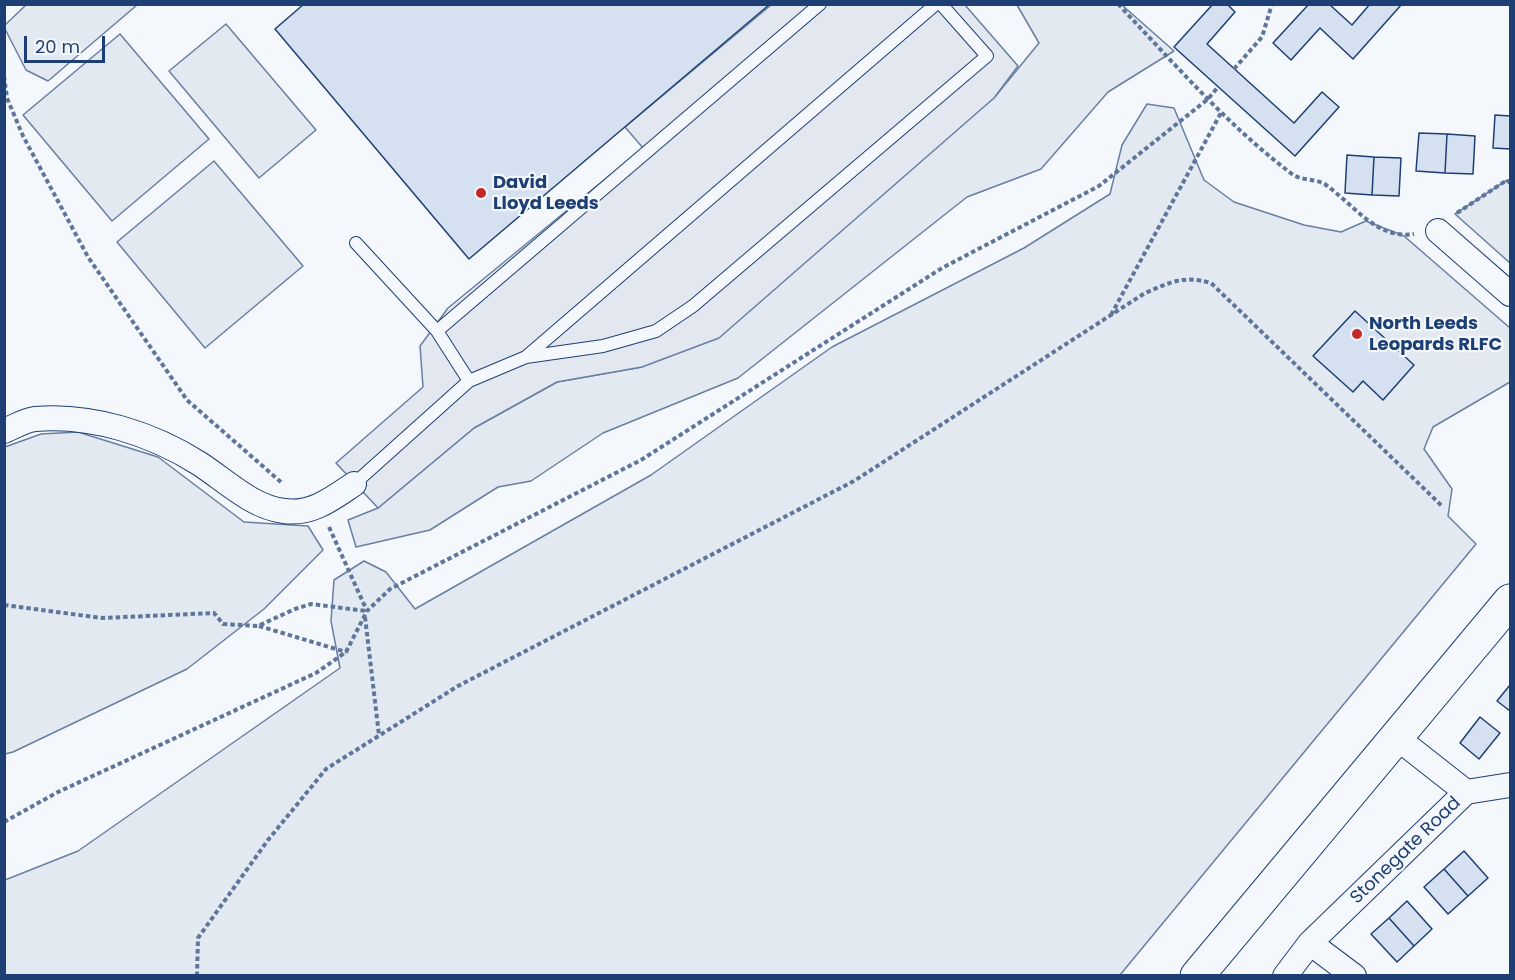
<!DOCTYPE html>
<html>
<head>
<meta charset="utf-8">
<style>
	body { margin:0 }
	#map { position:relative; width:1515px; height:980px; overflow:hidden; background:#f4f7fb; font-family:Poppins,sans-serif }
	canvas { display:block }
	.frame { position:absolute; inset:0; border:6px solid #1d3f73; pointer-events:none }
	.scale { position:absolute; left:24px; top:36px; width:81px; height:27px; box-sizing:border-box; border:3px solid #1d3f73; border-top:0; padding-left:8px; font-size:18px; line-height:21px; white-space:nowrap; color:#1d3f73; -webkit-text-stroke:4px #f4f7fb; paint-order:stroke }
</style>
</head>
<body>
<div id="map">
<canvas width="1515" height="980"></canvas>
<div class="frame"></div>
<div class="scale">20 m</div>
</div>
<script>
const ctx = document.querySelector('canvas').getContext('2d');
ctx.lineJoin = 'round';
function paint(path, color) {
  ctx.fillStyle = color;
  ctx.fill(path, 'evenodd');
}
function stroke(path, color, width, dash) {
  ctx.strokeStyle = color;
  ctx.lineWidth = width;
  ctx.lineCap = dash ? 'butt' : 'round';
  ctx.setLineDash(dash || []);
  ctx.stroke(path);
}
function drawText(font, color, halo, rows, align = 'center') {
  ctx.font = font + ' Poppins,sans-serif';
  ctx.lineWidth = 4.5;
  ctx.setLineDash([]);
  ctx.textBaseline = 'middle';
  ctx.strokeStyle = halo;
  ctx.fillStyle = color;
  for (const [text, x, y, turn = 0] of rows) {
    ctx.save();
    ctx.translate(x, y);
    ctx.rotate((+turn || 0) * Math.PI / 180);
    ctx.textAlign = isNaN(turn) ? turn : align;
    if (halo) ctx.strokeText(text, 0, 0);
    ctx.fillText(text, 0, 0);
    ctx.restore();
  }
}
const green = new Path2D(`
	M27 4H137V5L48 81 26 70 5 29V25Z
	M1017 5H1122L1174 51 1108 92 1041 169 967 197 738 378 603 433 531 481 498 487 430 530 356 547 348 520 378 508 474 428 557 382 642 367 994 98 1039 43Z
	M226 24 316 130 259 178 169 71Z
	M120 34 209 139 112 221 23 115Z
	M1147 104 1174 108 1204 180 1234 202 1304 225 1341 232 1366 221 1404 236 1510 328V382L1433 427 1424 449 1452 489 1448 516 1476 544 1120 975 5 976V880L78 851 340 668 331 621 334 580 364 561 386 572 415 609 651 475 832 347 1024 248 1110 194 1122 145Z
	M214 161 303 266 205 348 117 242Z
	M1507 180 1510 183V263L1455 214Z
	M78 432 158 457 244 522 308 526 323 550 264 609 187 669 13 752 5 754V447L41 434Z`);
const parking = new Path2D(`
	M771 5H965L1018 66 994 98 719 338 642 367 557 382 474 428 378 508 336 463 423 387 420 346 448 308 643 148 625 127Z`);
const building = new Path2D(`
	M304 4H770L469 259 275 29Z
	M1213 4H1227L1235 12 1207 44 1294 123 1322 92 1339 107 1295 156 1174 47Z
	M1309 4H1329L1352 25 1370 4H1402L1353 59 1320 28 1291 60 1273 43Z
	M1495 115 1510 116V149L1493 148Z
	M1419 133 1447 134 1445 173 1416 171Z
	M1447 134 1475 136 1473 174 1445 173Z
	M1347 155 1374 157 1372 195 1345 193Z
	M1374 157 1401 158 1399 196 1372 195Z
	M1355 311 1414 365 1383 400 1363 381 1353 392 1313 356Z
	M1510 685V711L1497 701Z
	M1480 717 1500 733 1479 759 1460 743Z
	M1464 851 1488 878 1468 896 1444 869Z
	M1444 869 1468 896 1448 914 1424 887Z
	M1407 901 1432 929 1414 946 1389 918Z
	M1389 918 1414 946 1397 962 1371 934Z`);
const path = new Path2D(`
	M1118 4C1173 62 1228 126 1292 174 1301 181 1316 178 1326 185 1353 204 1377 240 1414 234
	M1234 69 1262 37 1272 4
	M4 76 7 98 23 136 88 257 187 400 282 483
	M1457 213 1507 180 1510 183
	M1111 315 1222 111
	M329 527 367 611
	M4 605 102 618 214 613 223 624 258 626 295 609 311 604 366 611
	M365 617 379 735
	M259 626 346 652
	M4 822 58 792 316 673 346 652 367 611 390 589 641 460 942 268 1099 186 1208 99 1218 87
	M197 976 198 938 268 840 326 769 458 686 854 481 1145 293C1171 282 1183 275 1211 283L1443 507`);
const lane = new Path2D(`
	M356 243 437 331 469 381
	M437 331 820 4
	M527 356 936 4
	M354 484 469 381 526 357 603 346 656 331 693 306 987 56 941 4`);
const street = new Path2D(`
	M1438 231 1510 294
	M4 431C14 427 25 420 35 419 92 414 153 434 200 464 226 481 252 507 284 511 312 515 333 498 354 484
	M1466 792 1510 785
	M1310 943 1354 976
	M1285 976 1310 943 1466 792 1396 737`);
const secondary = new Path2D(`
	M1197 976 1510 601`);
const markers = [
	[481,193,6,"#c62828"],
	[1357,334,6,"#c62828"]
];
const poiNames = [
	["David",493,183],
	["Lloyd Leeds",493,204],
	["North Leeds",1369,324],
	["Leopards RLFC",1369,345]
];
const streetNames = [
	["Stonegate Road",1406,851,-44]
];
paint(green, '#e3e9f0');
stroke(green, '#687fa3', 1.5);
paint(parking, '#e3e8f0');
stroke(parking, '#687fa3', 1.5);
paint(building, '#d5e0f0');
stroke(building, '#1d3f73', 1.5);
stroke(lane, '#1d3f73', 14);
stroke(street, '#1d3f73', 26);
stroke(secondary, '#1d3f73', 35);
stroke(path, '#5e769c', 4, [4.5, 3]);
stroke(lane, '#f4f7fb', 12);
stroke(street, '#f4f7fb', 24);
stroke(secondary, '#f4f7fb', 33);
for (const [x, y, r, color] of markers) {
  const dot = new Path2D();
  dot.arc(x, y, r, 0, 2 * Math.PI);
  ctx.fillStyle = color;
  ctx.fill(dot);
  stroke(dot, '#f4f7fb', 2);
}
drawText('bold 18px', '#1d3f73', '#f4f7fb', poiNames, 'left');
drawText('18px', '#1d3f73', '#f4f7fb', streetNames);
</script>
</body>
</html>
